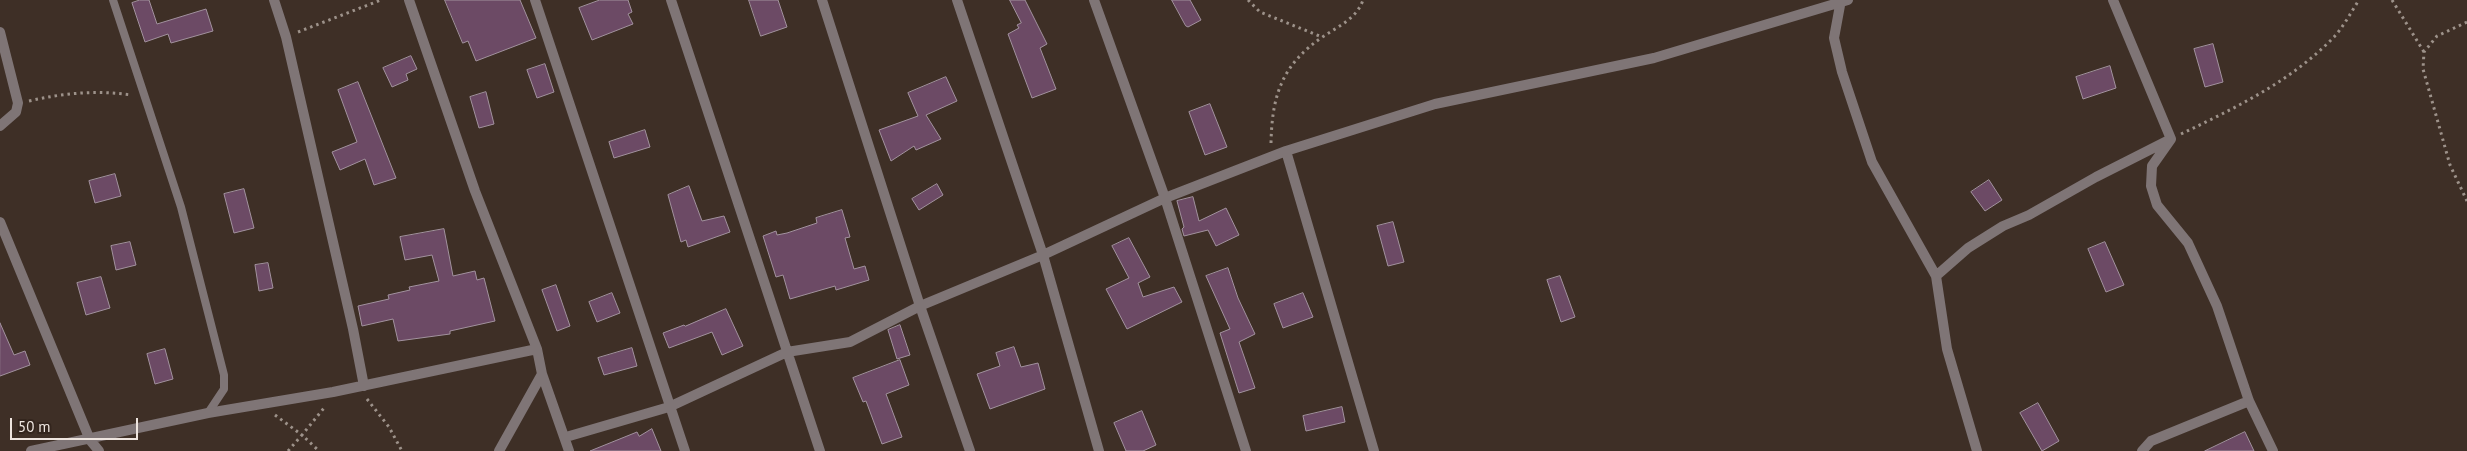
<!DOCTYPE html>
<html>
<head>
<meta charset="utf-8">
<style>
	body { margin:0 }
	#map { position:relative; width:2467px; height:451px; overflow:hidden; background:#3e2f26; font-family:"PT Sans",sans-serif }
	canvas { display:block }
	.scale { position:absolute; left:10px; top:418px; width:128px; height:22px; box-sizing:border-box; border:2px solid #eee5df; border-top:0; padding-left:6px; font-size:15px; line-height:18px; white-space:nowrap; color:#eee5df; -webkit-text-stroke:4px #33251d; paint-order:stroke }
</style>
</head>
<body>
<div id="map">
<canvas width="2467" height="451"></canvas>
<div class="scale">50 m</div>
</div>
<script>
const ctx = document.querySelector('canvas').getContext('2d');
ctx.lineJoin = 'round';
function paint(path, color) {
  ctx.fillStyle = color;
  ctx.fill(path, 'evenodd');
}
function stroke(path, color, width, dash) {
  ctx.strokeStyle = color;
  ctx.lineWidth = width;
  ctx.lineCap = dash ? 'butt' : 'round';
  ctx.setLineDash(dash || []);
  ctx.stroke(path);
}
const building = new Path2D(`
	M140 0H149L157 24 206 9 213 31 171 43 168 34 145 42 132 3Z
	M445 0H520L536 38 476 61 468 41 463 43Z
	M600 0H628L632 12 628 14 633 24 592 40 579 8Z
	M749 0H778L787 27 761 36Z
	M1010 0H1025L1047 44 1040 48 1056 89 1032 98 1008 34 1019 28 1017 25 1021 23Z
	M1172 0H1190L1201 20 1188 27 1186 26Z
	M2213 44 2223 82 2205 87 2194 49Z
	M411 56 417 69 406 74 408 80 392 87 383 68Z
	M545 64 554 92 537 98 527 70Z
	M2110 66 2116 88 2083 99 2076 77Z
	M946 77 957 101 926 115 941 139 916 150 914 146 891 161 879 130 918 116 908 93Z
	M358 82 396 178 374 185 365 159 340 170 332 152 357 142 338 90Z
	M486 92 494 124 479 128 470 97Z
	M1210 104 1227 147 1205 155 1189 112Z
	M645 130 650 147 614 158 609 142Z
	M115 174 121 196 95 203 89 181Z
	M1989 180 2002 200 1985 211 1971 192Z
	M937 184 943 195 919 210 912 199Z
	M689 186 702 221 724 216 730 232 688 247 686 240 681 242 668 195Z
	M244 189 254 228 234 233 224 194Z
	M1193 197 1199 221 1226 208 1239 235 1216 246 1208 230 1184 236 1182 229 1184 227 1177 201Z
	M842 210 850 237 845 238 854 269 865 266 869 280 836 290 835 286 790 299 783 275 776 277 763 236 776 231 777 235 787 233 817 223 816 218Z
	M1393 222 1404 262 1388 266 1377 226Z
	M444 229 453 276 475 271 477 280 484 278 495 321 450 331V334L398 341 393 319 362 326 358 306 389 299 388 295 410 290 409 287 439 281 432 255 405 260 400 237Z
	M1129 238 1150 277 1138 283 1143 297 1174 287 1182 302 1127 329 1106 289 1129 278 1112 246Z
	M130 242 136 265 116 270 111 246Z
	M2105 242 2124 285 2106 292 2088 249Z
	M268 263 273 288 259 291 255 265Z
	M1228 268 1238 298 1255 334 1239 342 1255 388 1239 393 1220 333 1230 329 1206 276Z
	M1560 276 1575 317 1561 322 1547 280Z
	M101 277 110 308 86 315 77 283Z
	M556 285 570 326 557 331 542 290Z
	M612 293 620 313 597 322 589 302Z
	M1303 293 1313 317 1283 328 1274 304Z
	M726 309 743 346 722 355 712 332 669 348 663 333 684 325 685 326Z
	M0 323 14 355 25 351 30 365 0 376Z
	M900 325 910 355 897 359 888 330Z
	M1014 347 1021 367 1038 363 1045 389 990 409 977 374 1000 366 996 353Z
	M632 348 637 366 604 375 598 358Z
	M165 349 173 379 155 384 147 354Z
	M900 360 909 385 886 394 902 437 882 444 866 401 863 402 853 378Z
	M2038 403 2059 441 2042 451 2020 413Z
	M1342 407 1345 422 1306 431 1303 416Z
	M1142 411 1156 445 1143 451H1126L1114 423Z
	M652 429 661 451H590L637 432 639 436Z
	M2245 432 2254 451H2205Z`);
const path = new Path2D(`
	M1248 0 1260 12 1322 37
	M2392 0 2424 52
	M2467 22 2437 36 2424 52 2423 69 2450 165 2467 201
	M298 32 381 0
	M29 101C64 93 96 90 131 95
	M2181 134C2235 108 2290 82 2333 38 2343 28 2351 12 2359 0
	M1271 143C1272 95 1282 64 1324 36 1339 26 1357 18 1363 0
	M367 399 389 427 402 451
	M275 415 302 435 324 408
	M288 451 302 435 319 451`);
const lane = new Path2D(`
	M113 0 181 207 224 375V389L208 413`);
const street = new Path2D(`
	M274 0 286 37 353 329 364 386
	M409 0 475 191 537 349 542 374 569 451
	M535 0 685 451
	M671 0 820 451
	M822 0 920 306 970 451
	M957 0 1043 255 1099 451
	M1094 0 1165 198 1286 151 1435 104 1654 58 1848 0
	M1841 0 1834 38 1842 72 1872 162 1936 276 1947 349 1977 451
	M2113 0 2171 139
	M0 32 18 103 16 112 0 126
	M2171 139 2152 166 2151 186 2157 205 2188 243 2217 306 2249 401 2273 451
	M1286 151 1374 451
	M0 222 90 440 99 451
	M1936 276 1968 248 2003 226 2029 215 2096 177 2169 140
	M566 437 669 407 787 352 850 342 920 306 1043 255 1165 198 1246 451
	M31 451 208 413 333 392 537 349
	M499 451 542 374
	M2142 451 2151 441 2249 401`);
paint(building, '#6c4a65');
stroke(building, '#a2929e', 1);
stroke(path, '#9d928a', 3, [2.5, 4]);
stroke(lane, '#7f7576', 8);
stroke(street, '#7f7576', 10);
</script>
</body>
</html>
